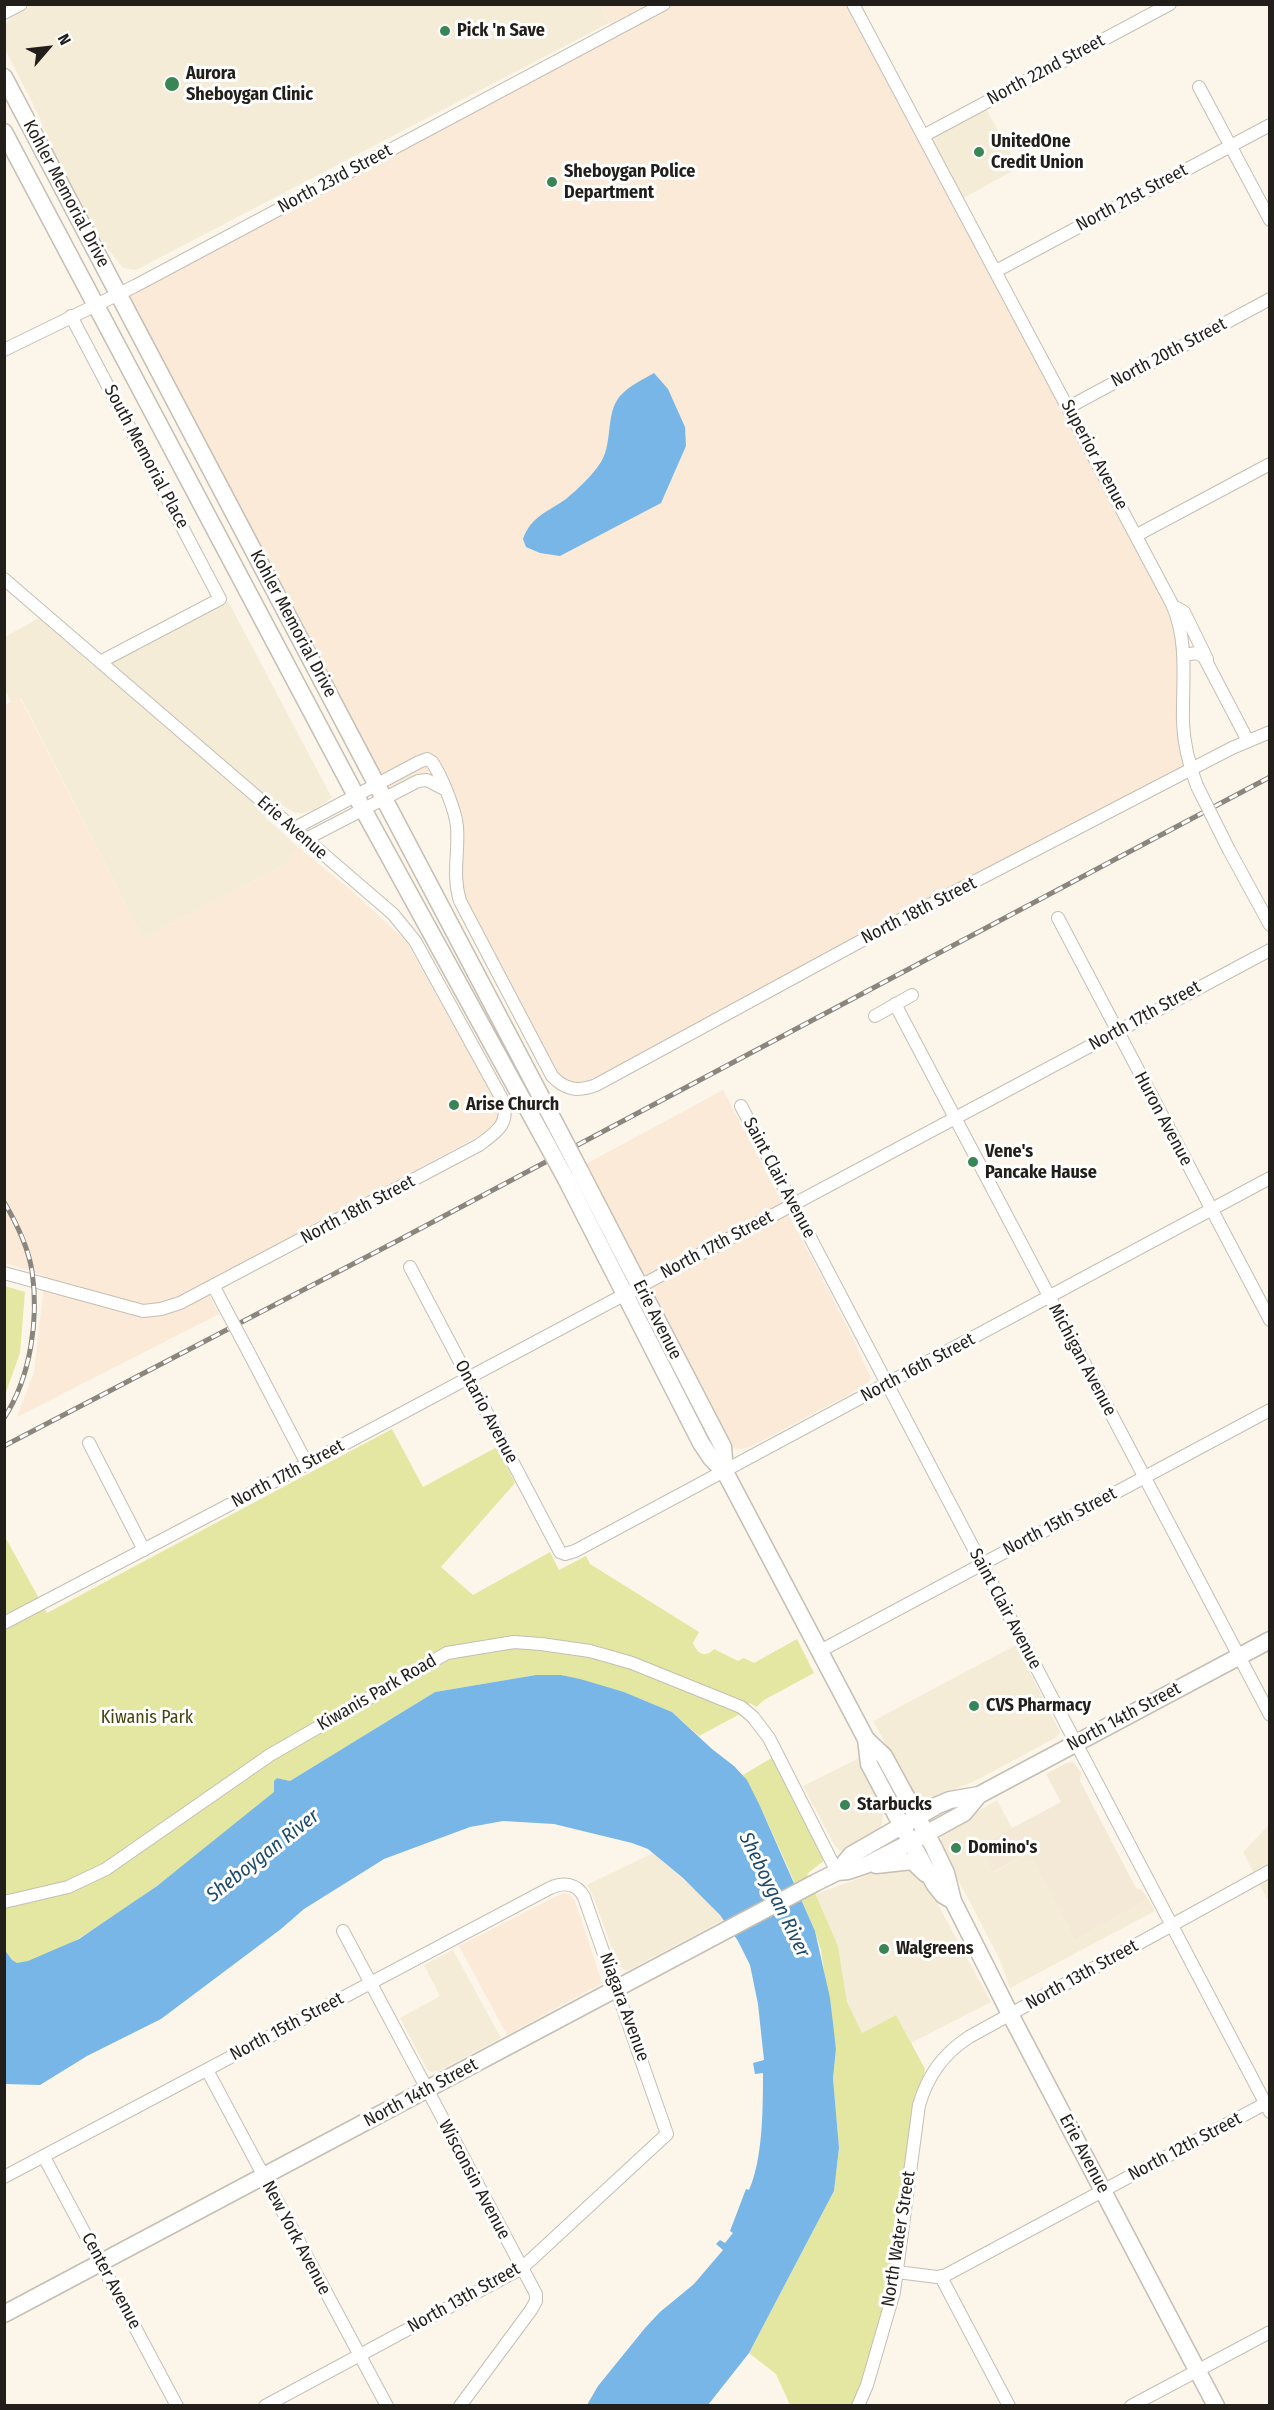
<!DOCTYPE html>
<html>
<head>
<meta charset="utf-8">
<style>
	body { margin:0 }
	#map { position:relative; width:1274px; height:2410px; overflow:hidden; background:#fcf6ea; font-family:"Fira Sans Condensed",sans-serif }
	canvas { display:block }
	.frame { position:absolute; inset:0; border:6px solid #221f1b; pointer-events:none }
	.north { position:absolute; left:18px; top:18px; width:60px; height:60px; -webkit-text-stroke:4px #fff; paint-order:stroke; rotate:62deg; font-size:16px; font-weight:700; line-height:24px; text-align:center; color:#221f1b }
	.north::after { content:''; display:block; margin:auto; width:21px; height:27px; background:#221f1b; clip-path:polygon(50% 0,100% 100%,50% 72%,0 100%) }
</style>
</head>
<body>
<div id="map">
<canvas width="1274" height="2410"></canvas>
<div class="frame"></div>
<div class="north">N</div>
</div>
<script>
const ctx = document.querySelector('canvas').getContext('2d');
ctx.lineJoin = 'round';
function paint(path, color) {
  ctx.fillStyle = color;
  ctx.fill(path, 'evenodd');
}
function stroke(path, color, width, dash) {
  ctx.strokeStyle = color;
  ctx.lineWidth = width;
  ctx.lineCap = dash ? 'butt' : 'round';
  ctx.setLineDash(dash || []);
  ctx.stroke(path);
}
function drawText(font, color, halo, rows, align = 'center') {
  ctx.font = font + ' "Fira Sans Condensed",sans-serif';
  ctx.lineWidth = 6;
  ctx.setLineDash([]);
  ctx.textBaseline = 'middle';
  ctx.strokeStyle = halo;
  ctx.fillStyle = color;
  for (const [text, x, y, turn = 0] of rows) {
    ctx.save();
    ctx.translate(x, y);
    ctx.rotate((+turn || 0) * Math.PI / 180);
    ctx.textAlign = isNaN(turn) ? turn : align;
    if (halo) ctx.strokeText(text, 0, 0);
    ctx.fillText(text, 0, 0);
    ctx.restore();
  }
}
const commercial = new Path2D(`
	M34 4H600L609 23 136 270 123 268 97 235 55 157 37 112 5 49 4 26 13 16Z
	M983 103 1018 168 958 201 923 136Z
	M228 601 332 798 314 810 301 813 294 812 278 803 265 817 298 847 287 864 143 938 21 698 11 702 5 689V637L39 618 97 669Z
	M1016 1645 1058 1728 1060 1732 1057 1737 975 1781 933 1798H924L914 1795 873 1721Z
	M859 1758 883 1812 882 1824 878 1832 841 1851 835 1846 803 1786Z
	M997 1800 1012 1828 980 1845 994 1872 1026 1854 1032 1856 1075 1938 1148 1899 1155 1911 1010 1988 999 1958 939 1843 944 1832Z
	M1269 1825V1901H1268L1243 1852Z
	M653 1853 706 1899 723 1920 629 1970H624L618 1965 593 1896 587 1885Z
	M905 1865 923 1877 991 2002 911 2043 896 2015 862 2033 847 2002 838 1946 816 1894 893 1866Z
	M453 1950 501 2038 438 2071 431 2072 427 2069 400 2018 440 1996 424 1965Z`);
const industrial = new Path2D(`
	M600 5H853L1172 604 1191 769 595 1086H563L460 901 456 827 431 770 384 798 119 294 614 30Z
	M20 698 143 938 287 864 298 847 352 891 406 941 494 1097 499 1115 497 1122 488 1131 203 1284 219 1314 17 1417 34 1372 45 1276 5 1263 4 705Z
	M723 1090 847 1326 871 1378 865 1386 750 1447 741 1449H735L725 1438 584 1165Z
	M563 1893 570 1895 575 1901 602 1983 507 2035 459 1946Z`);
const built = new Path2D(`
	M1073 1762 1081 1772 1080 1781 1136 1888 1142 1890 1148 1899 1075 1939 1032 1857 1028 1858 1026 1854 993 1872 980 1845 1061 1802 1046 1774 1066 1763Z`);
const green = new Path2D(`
	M5 1286 25 1292 20 1353 5 1395Z
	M392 1429 423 1487 497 1447 515 1483 441 1567 473 1595 550 1552 559 1570 586 1556 590 1564 699 1632 693 1643C697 1653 705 1659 714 1649L738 1661 744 1658 754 1663 797 1639 814 1673 764 1700 756 1707 750 1703 740 1714 699 1736 672 1712 624 1692 561 1675H536L435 1692 290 1781 277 1778C276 1782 276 1788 275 1792 270 1800 254 1809 247 1816 213 1844 55 1970 16 1963 10 1961 7 1953 4 1949V1535L47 1613Z
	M773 1757 825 1860 807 1874 838 1946 847 2002 862 2033 896 2015 925 2069 894 2288 856 2405H790L776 2374 749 2353 834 2191 839 2148 833 2078 836 2049 821 1950 815 1931 786 1863 760 1806 743 1775Z`);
const water = new Path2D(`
	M654 373 668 389 685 427 686 446 661 503 560 556 540 553 526 547 523 539C531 516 548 512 566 499 578 489 592 476 601 462 614 441 604 410 623 393 631 385 644 379 654 373Z
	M536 1675H561L580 1679 624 1692 672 1712 712 1749 734 1766 747 1780 760 1806 815 1931 830 1998 836 2049 833 2078 839 2148 834 2191 749 2353 708 2405H587L598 2386 645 2328 660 2312 694 2284 723 2250 716 2244 720 2240 725 2243 733 2233 730 2231 746 2189 749 2190C763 2159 763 2107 763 2073L755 2074 753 2063 764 2060 758 2004 750 1965 738 1941 720 1915 683 1878 648 1849 632 1843 554 1824 503 1821 470 1827 384 1859 304 1909 281 1929 161 2019 87 2056 40 2085 5 2084 4 1949 12 1960 17 1963 28 1961 79 1939 157 1886 274 1792V1781L277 1778 290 1781 435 1692Z`);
const minor = new Path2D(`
	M853 4 1172 604C1189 642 1182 683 1183 723 1184 745 1189 765 1197 786
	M4 13 21 4
	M1199 87 1270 220
	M923 136 1170 4
	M996 271 1270 125
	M71 316 220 599 100 662
	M4 350 135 286 664 4
	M1069 407 1270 299
	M1137 535 1270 464
	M4 579 393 914 415 941 502 1099C511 1123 497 1132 479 1145L180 1303 161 1309 143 1311 4 1273
	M1177 608 1184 612 1207 659
	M1183 655 1197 653 1204 657 1248 741
	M293 829 419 762 427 759 432 762C441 775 456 811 457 827 459 853 452 875 460 901L552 1076C565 1090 578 1092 596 1085L883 929 1232 748 1270 732
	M306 839 418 781 427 780 444 789
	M1229 850 1270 925
	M1058 918 1270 1320
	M895 1004 1270 1715
	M875 1016 912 995
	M741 1106 1270 2112
	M410 1267 560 1552 565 1554 575 1551 1270 1178
	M214 1287 224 1306
	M249 1353 307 1464
	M89 1443 144 1550
	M4 1623 307 1464 1270 950
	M820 1651 1270 1410
	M4 1902 68 1887 106 1869 270 1755 447 1653 514 1642 541 1644 590 1651 632 1663 741 1707 753 1717 769 1738 837 1872
	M343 1931 536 2294V2301L531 2310 460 2406
	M207 2070 387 2406
	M44 2157 177 2406
	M4 2177 550 1888C563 1882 577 1883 584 1897L667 2134 522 2268 265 2406
	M897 2272 937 2277 946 2275 1270 2101
	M941 2277 1009 2406
	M858 2406 867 2385 894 2292 919 2105C928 2075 943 2054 969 2037L1270 1871
	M1131 2406 1270 2332`);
const major = new Path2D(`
	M4 77 558 1129
	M4 132 363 809 543 1137
	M580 1171 723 1447 725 1472
	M566 1179 701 1443 711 1458 725 1472 866 1739 884 1756 933 1846 946 1873 953 1901 1010 2014 1216 2406
	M866 1739 869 1764 902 1826 935 1885 943 1895 953 1901
	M876 1865 912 1861 926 1874
	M837 1872 851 1855 938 1805 950 1800 979 1795 1270 1640
	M4 2314 815 1883 837 1872 848 1871 866 1865 911 1842 964 1813 979 1795`);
const rail = new Path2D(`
	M4 1202C17 1224 28 1246 32 1271 39 1318 31 1377 4 1418
	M4 1446 397 1241 1270 777`);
const minorBridge = new Path2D(`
	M1197 786 1229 850
	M224 1306 249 1353`);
const majorBridge = new Path2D(`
	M558 1129 580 1171
	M543 1137 566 1179`);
const markers = [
	[445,31,6,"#388555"],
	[172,84,8,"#388555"],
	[979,152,6,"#388555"],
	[552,182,6,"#388555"],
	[454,1105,6,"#388555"],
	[973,1162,6,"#388555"],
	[974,1706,6,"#388555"],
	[845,1805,6,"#388555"],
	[956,1848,6,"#388555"],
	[884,1949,6,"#388555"]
];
const poiNames = [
	["Pick 'n Save",457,31],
	["Aurora",186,74],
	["Sheboygan Clinic",186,95],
	["UnitedOne",991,142],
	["Credit Union",991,163],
	["Sheboygan Police",564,172],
	["Department",564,193],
	["Arise Church",466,1105],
	["Vene's",985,1152],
	["Pancake Hause",985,1173],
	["CVS Pharmacy",986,1706],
	["Starbucks",857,1805],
	["Domino's",968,1848],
	["Walgreens",896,1949]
];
const streetNames = [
	["North 22nd Street",1046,70,-28],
	["North 23rd Street",335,179,-28],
	["Kohler Memorial Drive",66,194,62],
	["North 21st Street",1132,198,-28],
	["North 20th Street",1169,353,-28],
	["Superior Avenue",1094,455,62],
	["South Memorial Place",146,457,62],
	["Kohler Memorial Drive",293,624,62],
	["Erie Avenue",292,828,41],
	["North 18th Street",919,911,-27],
	["North 17th Street",1145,1016,-29],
	["Huron Avenue",1163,1119,62],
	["Saint Clair Avenue",779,1178,62],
	["North 18th Street",358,1210,-28],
	["North 17th Street",717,1245,-28],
	["Erie Avenue",657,1320,63],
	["Michigan Avenue",1082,1360,62],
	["North 16th Street",918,1368,-28],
	["Ontario Avenue",486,1412,62],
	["North 17th Street",288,1474,-28],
	["North 15th Street",1060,1522,-28],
	["Saint Clair Avenue",1005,1609,62],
	["Kiwanis Park Road",377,1693,-30],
	["North 14th Street",1124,1717,-28],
	["North 13th Street",1082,1975,-29],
	["Niagara Avenue",624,2007,70],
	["North 15th Street",287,2027,-28],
	["North 14th Street",421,2093,-28],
	["North 12th Street",1185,2147,-28],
	["Erie Avenue",1084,2154,62],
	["Wisconsin Avenue",474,2180,62],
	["New York Avenue",296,2238,62],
	["North Water Street",899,2239,-81],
	["Center Avenue",111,2281,62],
	["North 13th Street",464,2298,-29]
];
const parkNames = [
	["Kiwanis Park",147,1718]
];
const waterNames = [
	["Sheboygan River",263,1856,-38],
	["Sheboygan River",774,1895,64]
];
paint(commercial, '#f4ecd6');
paint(industrial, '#faead7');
paint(built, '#f4e9d7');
paint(green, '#e3e7a1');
paint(water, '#77b6e7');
stroke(minor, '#c5beb3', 14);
stroke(major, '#c5beb3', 19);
stroke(minor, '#fff', 12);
stroke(major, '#fff', 16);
stroke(rail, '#8a867e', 5);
stroke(rail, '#fff', 3, [9]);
stroke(minorBridge, '#c5beb3', 14, []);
stroke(majorBridge, '#c5beb3', 19, []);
stroke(minorBridge, '#fff', 12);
stroke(majorBridge, '#fff', 16);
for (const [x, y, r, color] of markers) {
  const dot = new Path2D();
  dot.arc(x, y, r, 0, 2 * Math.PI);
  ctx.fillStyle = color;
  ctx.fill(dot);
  stroke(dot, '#fff', 2);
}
drawText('bold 18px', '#221f1b', '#fff', poiNames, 'left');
drawText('18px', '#221f1b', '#fff', streetNames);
drawText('18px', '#43450b', '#fff', parkNames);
drawText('italic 20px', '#1c4b6c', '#fff', waterNames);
</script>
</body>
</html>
